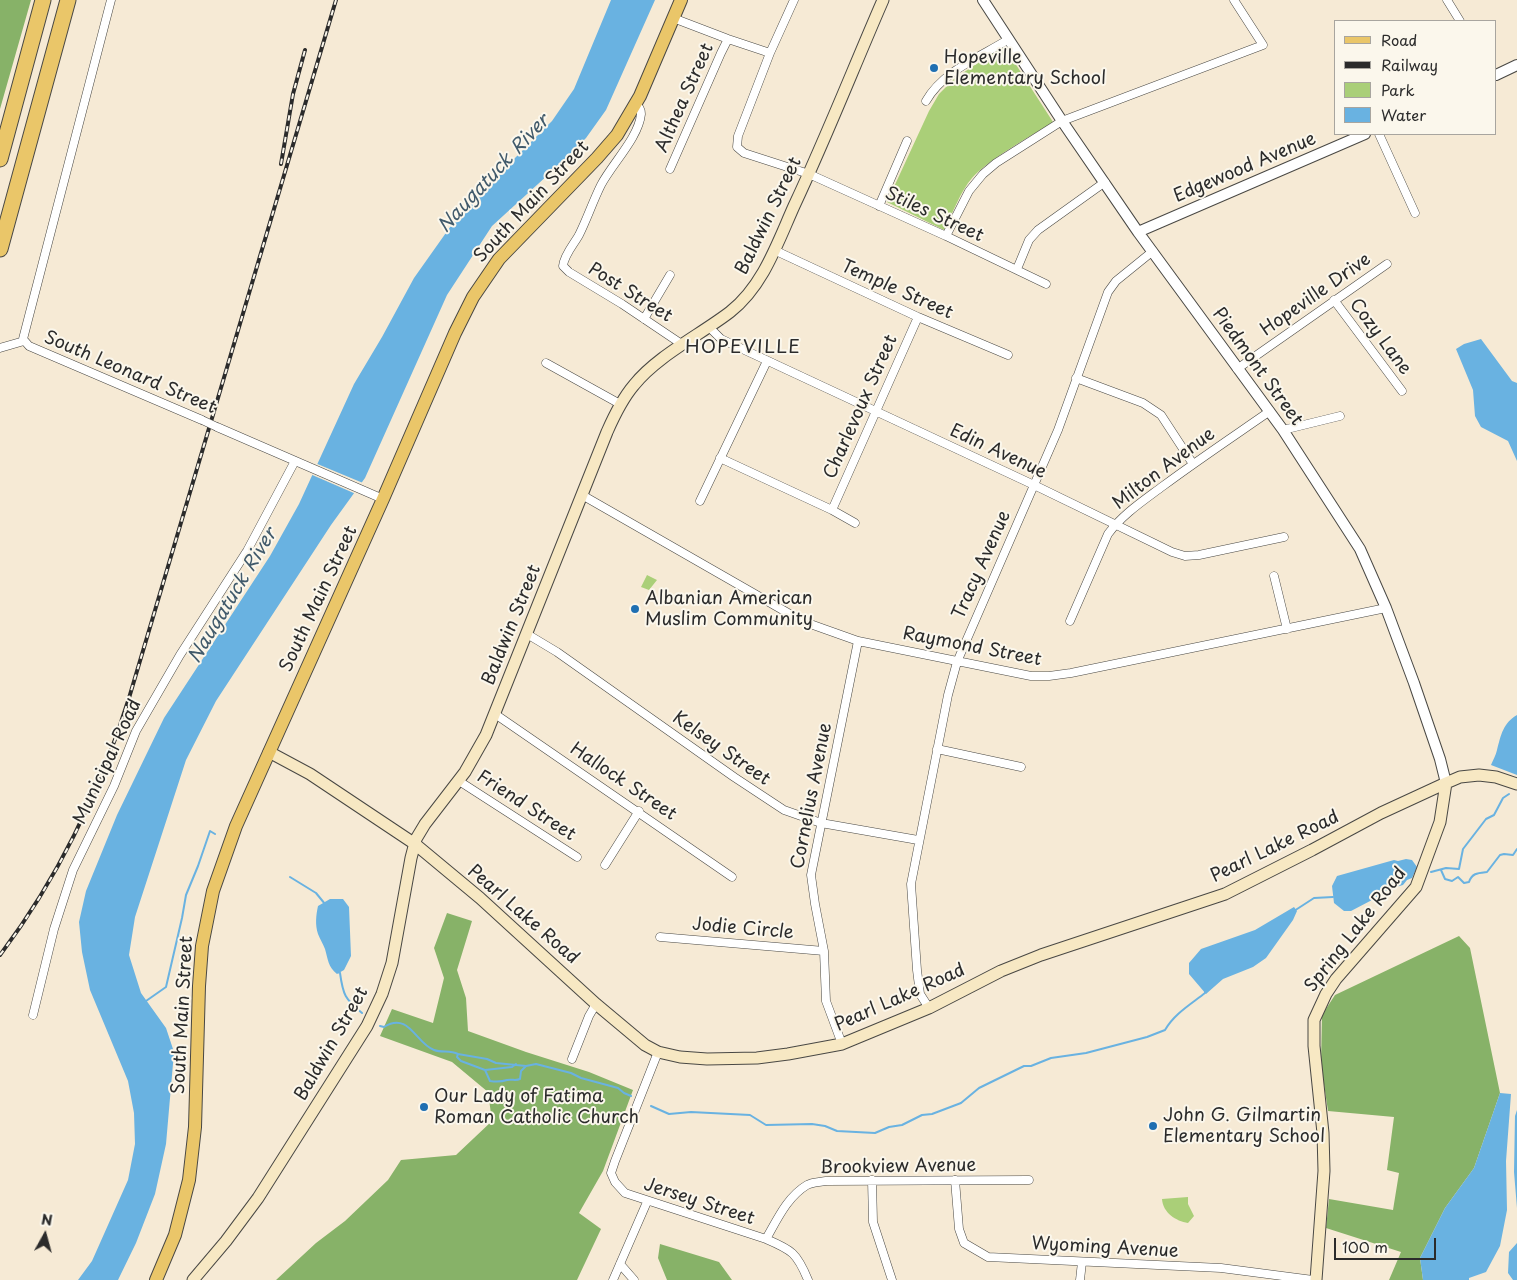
<!DOCTYPE html>
<html>
<head>
<meta charset="utf-8">
<style>
	body { margin:0 }
	#map { position:relative; width:1517px; height:1280px; overflow:hidden; background:#f6ead5; font-family:"Playpen Sans",sans-serif }
	canvas { display:block }
	.legend { position:absolute; left:1334px; top:20px; width:162px; height:115px; box-sizing:border-box; background:#fbf7ec; border:1px solid #a8a59f; margin:0; padding:6px 9px; list-style:none; font-size:15px; color:#2b2b2b }
	.legend li { display:flex; align-items:center; gap:10px; height:25px }
	.legend b { width:25px; border:1px solid #a8a59f }
	.north { position:absolute; left:20px; top:1210px; width:50px; height:50px; -webkit-text-stroke:4px #fbf7ec; paint-order:stroke; rotate:7deg; font-size:14px; font-weight:700; line-height:20px; text-align:center; color:#2b2b2b }
	.north::after { content:''; display:block; margin:auto; width:18px; height:22px; background:#2b2b2b; clip-path:polygon(50% 0,100% 100%,50% 72%,0 100%) }
	.scale { position:absolute; left:1334px; top:1238px; width:102px; height:22px; box-sizing:border-box; border:2px solid #2b2b2b; border-top:0; padding-left:6px; font-size:15px; line-height:18px; white-space:nowrap; color:#2b2b2b; -webkit-text-stroke:4px #fbf7ec; paint-order:stroke }
</style>
</head>
<body>
<div id="map">
<canvas width="1517" height="1280"></canvas>
<ul class="legend">
<li><b style="height:6px;background:#eac669"></b>Road</li>
<li><b style="height:6px;background:#2b2b2b"></b>Railway</li>
<li><b style="height:14px;background:#aacf78"></b>Park</li>
<li><b style="height:14px;background:#69b2e1"></b>Water</li>
</ul>
<div class="north">N</div>
<div class="scale">100 m</div>
</div>
<script>
const ctx = document.querySelector('canvas').getContext('2d');
ctx.lineJoin = 'round';
function paint(path, color) {
  ctx.fillStyle = color;
  ctx.fill(path, 'evenodd');
}
function stroke(path, color, width, dash) {
  ctx.strokeStyle = color;
  ctx.lineWidth = width;
  ctx.lineCap = dash ? 'butt' : 'round';
  ctx.setLineDash(dash || []);
  ctx.stroke(path);
}
function drawText(font, color, halo, rows, align = 'center') {
  ctx.font = font + ' "Playpen Sans",sans-serif';
  ctx.lineWidth = 4;
  ctx.setLineDash([]);
  ctx.textBaseline = 'middle';
  ctx.strokeStyle = halo;
  ctx.fillStyle = color;
  for (const [text, x, y, turn = 0] of rows) {
    ctx.save();
    ctx.translate(x, y);
    ctx.rotate((+turn || 0) * Math.PI / 180);
    ctx.textAlign = isNaN(turn) ? turn : align;
    if (halo) ctx.strokeText(text, 0, 0);
    ctx.fillText(text, 0, 0);
    ctx.restore();
  }
}
const green = new Path2D(`
	M1004 46 1053 122C1030 137 990 158 972 178 960 192 953 213 944 230L887 202 929 111 939 94 955 78Z
	M647 575 657 580 649 590 641 587Z
	M1188 1197V1204L1194 1216 1188 1223C1176 1221 1163 1213 1162 1199Z`);
const forest = new Path2D(`
	M0 0H31L0 109Z
	M447 913 472 921 457 970 466 998 468 1031 526 1052 589 1072 633 1090 603 1171 579 1213 601 1229 577 1280H276L316 1243 345 1221 388 1180 401 1160 456 1155 492 1121 488 1092 452 1062 380 1036 392 1009 433 1023 444 978 434 948Z
	M1459 936 1470 948 1500 1093 1474 1168 1445 1208 1420 1258 1423 1280H1389L1401 1252 1326 1228 1329 1199 1393 1210 1399 1173 1387 1170 1394 1117 1328 1111 1321 1064 1322 1015 1335 995Z
	M660 1244 719 1262 732 1280H667L658 1258Z`);
const water = new Path2D(`
	M611 0H655L606 110 586 138 561 163 492 226 447 295 365 478 331 525 216 701 186 760 135 917 129 955 141 993 166 1028 174 1052 166 1144 155 1194 136 1243 118 1280H78L92 1261 128 1180 135 1144 134 1113 128 1081 90 990 82 952 79 922 86 891 117 815 164 718 270 556 299 504 354 384 382 337 414 278 460 213 552 121 574 89Z
	M1481 339 1512 381 1517 383V461L1508 441 1481 427 1475 416 1473 390 1456 349 1464 344Z
	M1517 715V775L1491 765C1493 760 1496 755 1497 750 1501 735 1503 723 1517 715Z
	M1406 859 1412 860 1417 867 1412 878 1407 880 1403 885 1389 889 1372 900 1351 911H1344L1334 903 1332 886 1337 876 1394 860 1398 861Z
	M330 899H343L349 907 351 956 344 970 337 974C328 967 328 959 325 949 323 944 320 939 318 934 315 925 316 915 318 906Z
	M1294 907 1297 911 1293 920 1266 958 1253 967 1223 979 1206 994 1189 974V963L1201 949 1255 930Z
	M1500 1093 1511 1094 1506 1161 1507 1210 1500 1246 1486 1272 1469 1278V1280H1423L1420 1258 1445 1208 1474 1168Z
	M1517 1110V1208L1514 1172 1515 1116Z
	M1517 1243V1280H1513L1508 1273 1509 1252Z`);
const pier = new Path2D(`
	M315 463 363 483 356 494 310 474Z`);
const stream = new Path2D(`
	M1441 870 1445 879 1452 881 1458 877 1464 883 1469 882C1472 873 1478 873 1487 872L1500 855 1504 854 1513 855 1517 849
	M1431 872 1446 868 1459 869 1463 849 1486 819 1494 815 1503 798 1509 794
	M290 877 316 893 325 904
	M1294 911 1314 898 1333 897
	M338 972 340 973C343 995 345 999 362 1013
	M146 1001 166 987 182 918 186 895 198 866 210 831 215 834
	M380 1026 384 1027C409 1011 416 1044 434 1050 442 1053 450 1050 458 1054L457 1057 461 1061 485 1070 490 1081C497 1082 501 1082 507 1080 512 1079 516 1081 520 1079L521 1071 526 1066 536 1064 571 1073 581 1078 618 1088 624 1093 631 1096
	M458 1054 487 1059 496 1063 526 1066
	M485 1070 512 1067 516 1064
	M651 1106 669 1114 691 1112 750 1115 766 1125 812 1124 825 1126 837 1131 875 1133 889 1127 902 1125 922 1115 932 1114 961 1103 979 1088 1024 1066H1031L1051 1058 1086 1053 1147 1037 1165 1030C1174 1014 1191 1004 1205 993V990`);
const minor = new Path2D(`
	M111 0 23 339 29 346 202 420
	M794 0 770 53 738 136 737 147 744 153 809 174 946 236 1046 284
	M1447 0 1460 21
	M673 18 728 39 770 53
	M926 101C943 71 980 57 1009 39
	M636 104C639 107 641 109 641 114 639 137 612 164 601 185 593 201 587 219 579 235 574 244 564 255 563 266L569 272 622 304 683 345
	M1379 134 1415 213
	M670 169 721 53 728 39
	M879 206 907 141
	M946 236 969 191 983 174 996 163 1062 121 1263 45 1234 0
	M774 250 918 317 1008 355
	M1017 269 1029 240 1038 230 1105 182
	M1334 300 1402 391
	M644 319 670 275
	M709 327 721 339 1034 485 1172 552 1185 556 1199 555 1284 537
	M0 348 24 341
	M546 363 620 404
	M1237 369 1387 264
	M1076 378 1143 403 1161 415 1193 464
	M217 427 383 499
	M1283 430 1340 416
	M720 458 832 510 855 523
	M582 495 788 613 813 625 858 641 1031 676H1049L1071 673 1386 608
	M700 501 767 361
	M832 510 918 317
	M1274 576 1287 629
	M1070 621 1108 534C1123 514 1143 501 1163 486 1198 460 1234 436 1270 411
	M527 634 557 652 734 777 784 810 821 823 918 840
	M495 714 732 877
	M937 749 1021 767
	M459 781 577 857
	M605 865 639 811
	M660 937 824 951
	M929 1008 920 994 917 970 911 884 948 695 957 662 1058 430 1108 292 1116 281 1153 251
	M33 1015 54 929 73 870 114 786 136 731 180 655 247 551 295 461
	M842 1044 826 1001 824 951 815 904 811 875 858 641
	M658 1052 615 1161 611 1173 615 1182 625 1193 766 1239C792 1250 797 1253 808 1280
	M572 1059 589 1016 596 1004
	M872 1180 873 1222 892 1280
	M955 1180 959 1229 964 1243 988 1257 1221 1268 1313 1280
	M766 1239C777 1220 787 1197 807 1185 812 1182 820 1182 826 1181L1029 1180
	M620 1264 634 1280
	M613 1280 647 1202
	M1080 1280 1082 1262`);
const tertiary = new Path2D(`
	M983 0 1062 121 1138 232 1283 430 1360 549 1386 608 1414 683 1440 759 1446 783
	M1496 75 1517 65
	M1138 232 1365 134`);
const secondary = new Path2D(`
	M269 752 310 774 415 844 480 898 596 1004 645 1045 658 1052 680 1057 707 1059 757 1058 788 1054 842 1044 929 1008 1001 971 1041 955 1225 894 1312 850 1381 813 1446 783 1460 777 1479 775 1496 777 1517 784
	M193 1280 226 1241 258 1198 367 1026 382 994 392 963 411 858 416 839 425 824 465 772 486 735 607 432C614 416 622 399 634 385 657 356 700 335 730 312 763 286 777 244 794 206 826 138 853 69 883 0
	M1316 1280 1324 1171 1323 1133 1314 1046V1020L1326 994 1336 979 1416 887 1440 822 1446 783`);
const primary = new Path2D(`
	M156 1280 175 1235 189 1180 195 1127 199 986 202 946 213 891 236 826 383 499 455 333 473 297 499 259 597 158 617 135 640 96 681 0`);
const motorway = new Path2D(`
	M0 159 43 0
	M0 249 68 0`);
const rail = new Path2D(`
	M281 164 293 94 305 50
	M0 955C59 877 100 791 129 698L336 0`);
const minorBridge = new Path2D(`
	M202 420 217 427`);
const markers = [
	[934,68,5,"#1f6fb2"],
	[635,609,5,"#1f6fb2"],
	[424,1107,5,"#1f6fb2"],
	[1153,1126,5,"#1f6fb2"]
];
const poiNames = [
	["Hopeville",944,58],
	["Elementary School",944,79],
	["Albanian American",645,599],
	["Muslim Community",645,620],
	["Our Lady of Fatima",434,1097],
	["Roman Catholic Church",434,1118],
	["John G. Gilmartin",1163,1116],
	["Elementary School",1163,1137]
];
const streetNames = [
	["Althea Street",685,98,-66],
	["Edgewood Avenue",1245,168,-23],
	["South Main Street",532,202,-47],
	["Stiles Street",934,215,25],
	["Baldwin Street",769,216,-64],
	["Temple Street",897,290,24],
	["Post Street",630,293,32],
	["Hopeville Drive",1316,295,-35],
	["Cozy Lane",1380,337,53],
	["Piedmont Street",1257,367,54],
	["South Leonard Street",130,373,23],
	["Charlevoux Street",861,407,-66],
	["Edin Avenue",998,452,25],
	["Milton Avenue",1164,469,-37],
	["Tracy Avenue",982,565,-66],
	["South Main Street",319,599,-65],
	["Baldwin Street",512,625,-68],
	["Raymond Street",972,647,11],
	["Kelsey Street",721,749,35],
	["Municipal Road",108,762,-65],
	["Hallock Street",623,782,34],
	["Cornelius Avenue",812,796,-79],
	["Friend Street",526,806,33],
	["Pearl Lake Road",1275,847,-26],
	["Pearl Lake Road",523,915,41],
	["Jodie Circle",743,929,5],
	["Spring Lake Road",1356,930,-52],
	["Pearl Lake Road",900,998,-24],
	["South Main Street",183,1015,-87],
	["Baldwin Street",332,1044,-60],
	["Brookview Avenue",898,1167,-1],
	["Jersey Street",699,1202,18],
	["Wyoming Avenue",1105,1248,3]
];
const waterNames = [
	["Naugatuck River",494,174,-47],
	["Naugatuck River",233,596,-59]
];
const neighbourhoodNames = [
	["HOPEVILLE",743,348]
];
paint(green, '#aacf78');
paint(forest, '#87b268');
paint(water, '#69b2e1');
paint(pier, '#f6ead5');
stroke(stream, '#69b2e1', 2);
stroke(minor, '#494844', 9);
stroke(tertiary, '#494844', 12);
stroke(secondary, '#494844', 13);
stroke(primary, '#494844', 14);
stroke(motorway, '#494844', 17);
stroke(minor, '#fff', 8);
stroke(tertiary, '#fff', 10);
stroke(secondary, '#f7e8c3', 11);
stroke(primary, '#eac669', 12);
stroke(motorway, '#eac669', 15);
stroke(rail, '#2b2b2b', 4);
stroke(rail, '#fbf7ec', 2, [5.5]);
stroke(minorBridge, '#494844', 9, []);
stroke(minorBridge, '#fff', 8);
for (const [x, y, r, color] of markers) {
  const dot = new Path2D();
  dot.arc(x, y, r, 0, 2 * Math.PI);
  ctx.fillStyle = color;
  ctx.fill(dot);
  stroke(dot, '#fbf7ec', 2);
}
drawText('18px', '#2b2b2b', '#fbf7ec', poiNames, 'left');
drawText('18px', '#2b2b2b', '#fbf7ec', streetNames);
drawText('italic 19px', '#415a6b', '#fbf7ec', waterNames);
ctx.letterSpacing = '1px';
drawText('19px', '#2b2b2b', '#fbf7ec', neighbourhoodNames);
ctx.letterSpacing = '0px';
</script>
</body>
</html>
